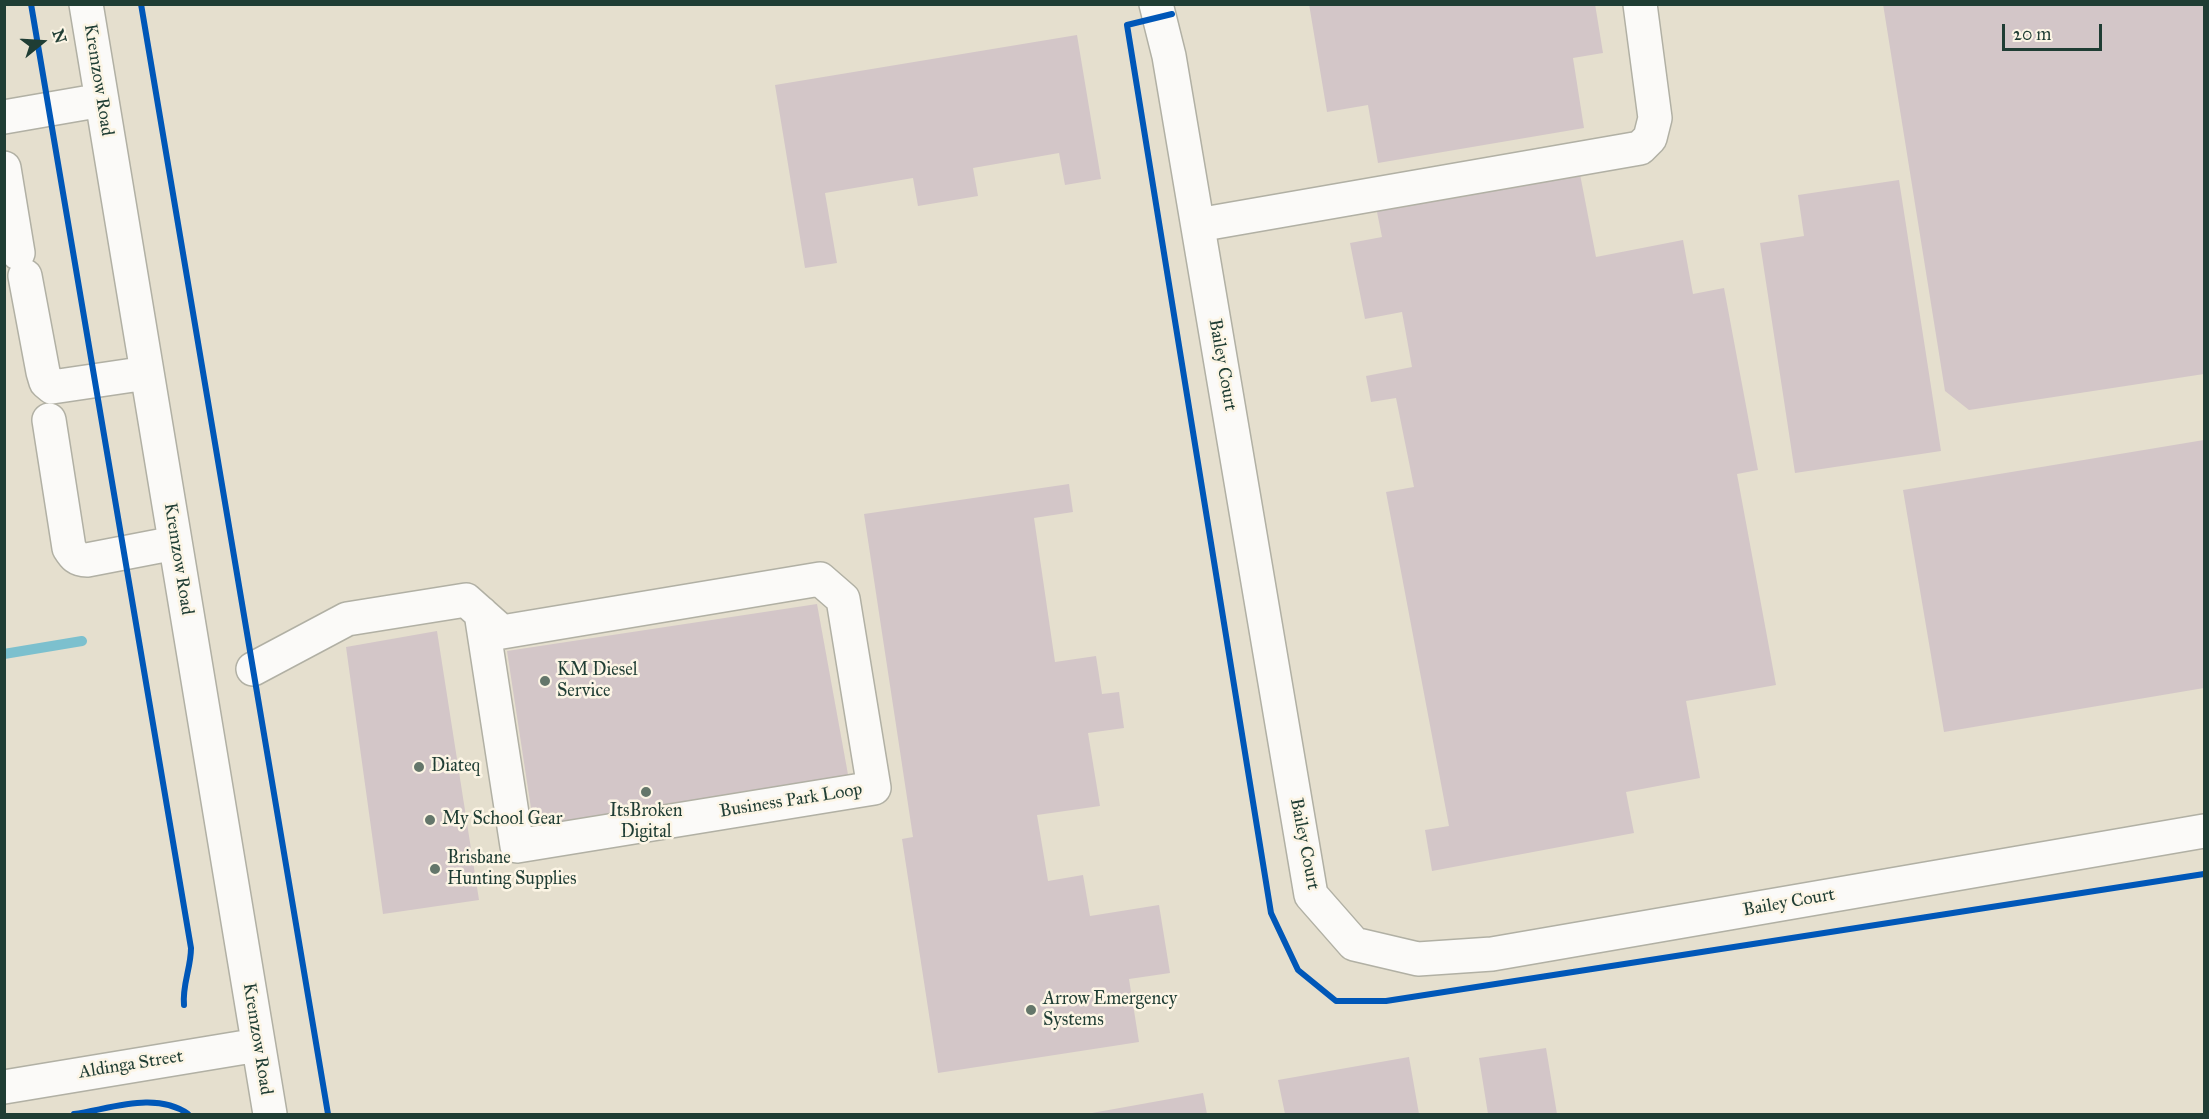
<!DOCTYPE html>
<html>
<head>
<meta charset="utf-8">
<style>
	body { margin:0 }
	#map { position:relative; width:2209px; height:1119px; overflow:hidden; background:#e5dfce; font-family:"IM FELL Great Primer",serif }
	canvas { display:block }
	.frame { position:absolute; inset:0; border:6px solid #1f3d34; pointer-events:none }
	.north { position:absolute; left:12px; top:12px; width:60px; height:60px; -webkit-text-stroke:4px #fcf5e5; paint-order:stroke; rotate:72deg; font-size:16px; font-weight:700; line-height:24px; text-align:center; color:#1f3d34 }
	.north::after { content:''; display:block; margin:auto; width:21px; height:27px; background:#1f3d34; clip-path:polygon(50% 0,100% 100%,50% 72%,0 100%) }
	.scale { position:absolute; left:2002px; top:24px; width:100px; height:27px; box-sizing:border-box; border:3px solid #1f3d34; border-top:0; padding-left:8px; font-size:18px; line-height:21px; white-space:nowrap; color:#1f3d34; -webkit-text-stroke:4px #fcf5e5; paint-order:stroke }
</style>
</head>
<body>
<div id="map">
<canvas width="2209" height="1119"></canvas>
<div class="frame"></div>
<div class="north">N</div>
<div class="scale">20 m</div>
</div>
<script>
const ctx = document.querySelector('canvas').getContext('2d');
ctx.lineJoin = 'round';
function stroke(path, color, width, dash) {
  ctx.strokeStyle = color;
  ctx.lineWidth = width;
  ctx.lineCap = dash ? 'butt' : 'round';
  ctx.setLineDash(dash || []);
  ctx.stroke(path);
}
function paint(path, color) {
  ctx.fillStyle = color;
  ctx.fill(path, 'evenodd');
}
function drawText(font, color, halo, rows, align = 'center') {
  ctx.font = font + ' "IM FELL Great Primer",serif';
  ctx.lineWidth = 5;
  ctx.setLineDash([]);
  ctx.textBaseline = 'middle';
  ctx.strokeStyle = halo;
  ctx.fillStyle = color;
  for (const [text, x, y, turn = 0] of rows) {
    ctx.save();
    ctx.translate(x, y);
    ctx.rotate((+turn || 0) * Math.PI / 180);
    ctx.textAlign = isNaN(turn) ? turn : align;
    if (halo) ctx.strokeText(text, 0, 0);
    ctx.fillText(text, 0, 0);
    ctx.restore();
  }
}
const stream = new Path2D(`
	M4 654 82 641`);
const building = new Path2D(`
	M1309 4H1595L1603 53 1573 58 1584 128 1378 163 1368 105 1327 112Z
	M1883 4H2204V374L1969 410 1945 391Z
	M1077 35 1101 179 1065 185 1059 153 973 168 978 196 918 206 913 178 825 193 837 263 805 268 775 85Z
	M1579 169 1596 257 1683 240 1693 294 1724 288 1758 470 1737 474 1776 685 1686 701 1700 778 1626 792 1634 833 1432 871 1425 830 1449 826 1386 492 1414 487 1396 398 1371 402 1366 376 1412 367 1402 312 1365 319 1350 243 1382 237 1376 207Z
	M1899 180 1941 451 1795 473 1760 243 1804 236 1798 195Z
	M2204 440V688L1944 732 1903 490Z
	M1069 484 1073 512 1034 518 1055 662 1096 656 1102 694 1119 692 1124 728 1088 733 1100 806 1037 815 1048 881 1083 875 1090 916 1159 905 1170 973 1129 979 1139 1042 938 1073 902 839 913 837 864 514Z
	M817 604 849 780 534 828 507 651Z
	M437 631 479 900 383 914 346 647Z
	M1546 1048 1557 1114H1488L1479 1058Z
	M1409 1057 1419 1114H1285L1278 1080Z
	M1203 1093 1207 1114H1092V1113Z`);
const path = new Path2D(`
	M31 4 43 76
	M141 4 248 634
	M1136 81 1271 913 1298 970 1336 1001H1386L1426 995
	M54 143 89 348
	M100 412 118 520
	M130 587 191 948C191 968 182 985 184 1005
	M259 701 328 1114
	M1867 926 2204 874
	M74 1114C110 1109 156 1091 188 1114`);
const minor = new Path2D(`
	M86 4 270 1114
	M1156 4 1169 56 1311 895 1354 944 1418 959 1492 954 2204 831
	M4 117 102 100
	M4 168 18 253
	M1198 225 1640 148 1650 138 1655 118 1640 4
	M25 276 43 372 46 382 52 387 147 373
	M49 420 69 548C74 556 77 560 87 560L175 543
	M253 669 347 619 466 600 502 632 820 579 843 599 874 788 517 846 481 613
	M4 1087 258 1045`);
const cycleway = new Path2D(`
	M31 4 191 948C191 968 182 985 184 1005
	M141 4 328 1114
	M1172 14 1127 25 1271 913 1298 970 1336 1001H1386L2204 874
	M74 1114C110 1109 156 1091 188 1114`);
const markers = [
	[545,681,6,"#64766a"],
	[419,767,6,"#64766a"],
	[646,792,6,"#64766a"],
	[430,820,6,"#64766a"],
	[435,869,6,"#64766a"],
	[1031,1010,6,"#64766a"]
];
const streetNames = [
	["Kremzow Road",98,80,81],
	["Bailey Court",1222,365,80],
	["Kremzow Road",178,559,81],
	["Business Park Loop",791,801,-9],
	["Bailey Court",1304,844,79],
	["Bailey Court",1789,903,-10],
	["Kremzow Road",257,1039,81],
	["Aldinga Street",131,1065,-9]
];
const poiNames = [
	["KM Diesel",557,671],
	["Service",557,692],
	["Diateq",431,767],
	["ItsBroken",646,812,"center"],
	["Digital",646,833,"center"],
	["My School Gear",442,820],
	["Brisbane",447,859],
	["Hunting Supplies",447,880],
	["Arrow Emergency",1043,1000],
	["Systems",1043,1021]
];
stroke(stream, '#7cc0ce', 10);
paint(building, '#d3c6c8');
stroke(minor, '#b1b0a4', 36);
stroke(path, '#d2d2ce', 4, [1.5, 4.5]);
stroke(minor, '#fbfaf8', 33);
stroke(cycleway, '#0057b8', 6);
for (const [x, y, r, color] of markers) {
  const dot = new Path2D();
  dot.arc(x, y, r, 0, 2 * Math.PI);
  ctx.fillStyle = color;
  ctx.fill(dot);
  stroke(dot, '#fcf5e5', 2);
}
drawText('18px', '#1f3d34', '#fcf5e5', streetNames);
drawText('18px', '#1f3d34', '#fcf5e5', poiNames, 'left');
</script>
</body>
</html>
